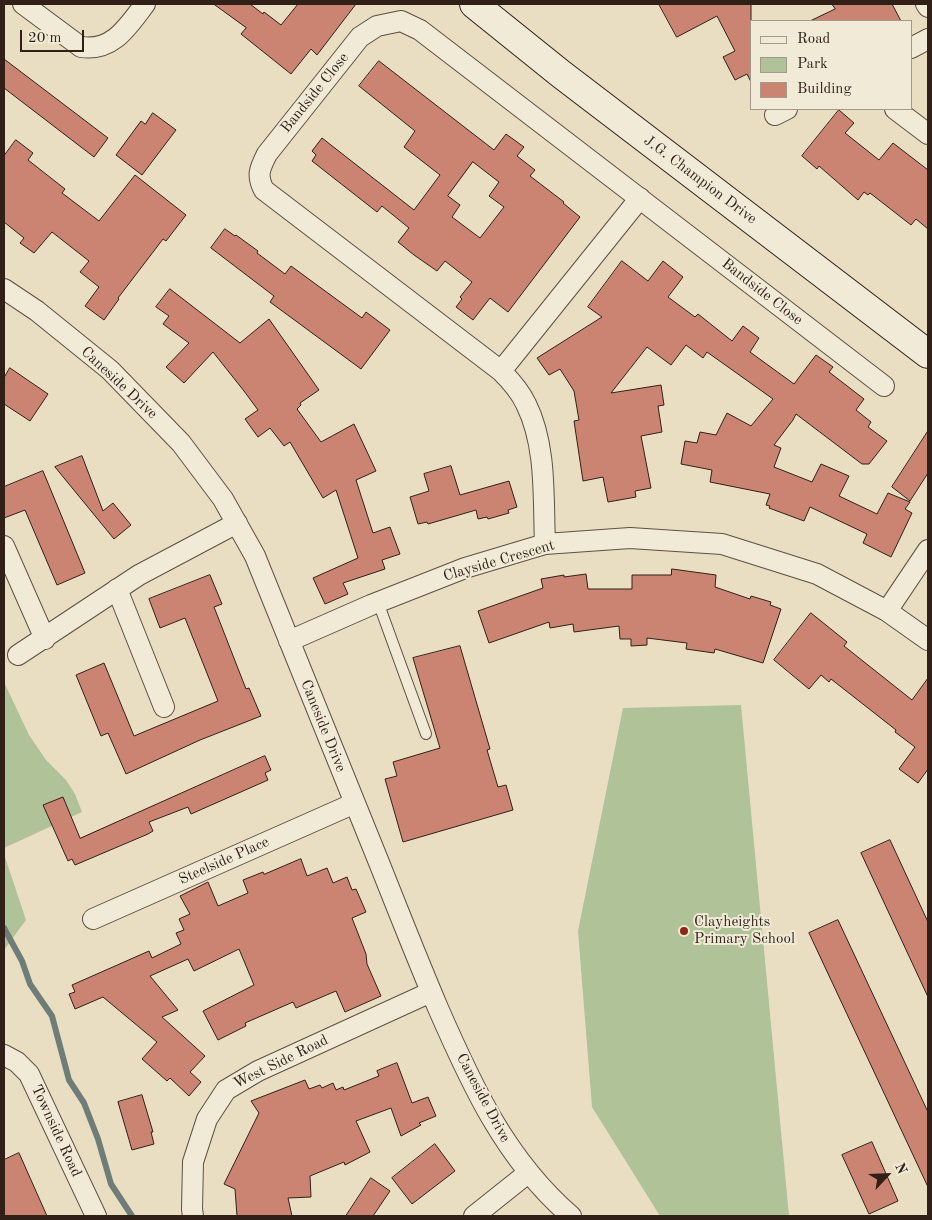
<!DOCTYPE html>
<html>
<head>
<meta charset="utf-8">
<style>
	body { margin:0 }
	#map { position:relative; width:932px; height:1220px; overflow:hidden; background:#e9dec2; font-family:"Old Standard TT",serif }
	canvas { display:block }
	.frame { position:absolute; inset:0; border:5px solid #312018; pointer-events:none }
	.legend { position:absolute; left:750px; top:20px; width:162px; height:90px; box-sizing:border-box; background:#f1ead7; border:1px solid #a4998b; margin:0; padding:6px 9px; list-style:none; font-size:15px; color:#312018 }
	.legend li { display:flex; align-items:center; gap:10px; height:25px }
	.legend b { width:25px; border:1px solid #a4998b }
	.north { position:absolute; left:862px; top:1150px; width:50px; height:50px; -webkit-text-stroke:4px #f1ead7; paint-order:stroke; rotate:65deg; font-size:14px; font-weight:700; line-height:20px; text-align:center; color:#312018 }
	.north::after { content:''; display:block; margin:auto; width:18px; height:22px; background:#312018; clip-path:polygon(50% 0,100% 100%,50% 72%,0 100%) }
	.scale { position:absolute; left:20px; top:30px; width:64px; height:22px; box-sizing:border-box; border:2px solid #312018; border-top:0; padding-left:6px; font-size:15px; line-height:18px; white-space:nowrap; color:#312018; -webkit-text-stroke:4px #f1ead7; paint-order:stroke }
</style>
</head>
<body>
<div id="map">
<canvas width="932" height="1220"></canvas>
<div class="frame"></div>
<ul class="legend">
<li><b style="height:6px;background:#f1ead7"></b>Road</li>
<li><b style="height:14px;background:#b0c298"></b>Park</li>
<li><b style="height:14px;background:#cb8471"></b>Building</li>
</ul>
<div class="north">N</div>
<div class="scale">20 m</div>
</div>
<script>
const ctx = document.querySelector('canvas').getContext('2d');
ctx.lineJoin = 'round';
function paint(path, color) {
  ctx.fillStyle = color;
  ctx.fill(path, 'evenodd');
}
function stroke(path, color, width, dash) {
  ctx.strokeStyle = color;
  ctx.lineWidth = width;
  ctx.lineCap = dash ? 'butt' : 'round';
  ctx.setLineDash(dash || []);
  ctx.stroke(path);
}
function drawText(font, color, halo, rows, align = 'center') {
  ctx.font = font + ' "Old Standard TT",serif';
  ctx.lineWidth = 4;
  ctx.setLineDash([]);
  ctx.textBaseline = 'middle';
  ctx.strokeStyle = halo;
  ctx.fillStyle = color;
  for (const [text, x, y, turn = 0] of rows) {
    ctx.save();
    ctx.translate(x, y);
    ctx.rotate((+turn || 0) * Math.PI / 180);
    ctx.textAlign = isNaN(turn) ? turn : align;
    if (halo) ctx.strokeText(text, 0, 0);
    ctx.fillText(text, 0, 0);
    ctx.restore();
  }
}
const green = new Path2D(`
	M4 682 29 735 46 760 66 780 75 794 82 812 4 848Z
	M741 705 789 1216H660L592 1107 578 931 623 708Z
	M4 854 26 920 4 950Z`);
const stream = new Path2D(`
	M4 928 22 961 30 984 52 1016 69 1080 84 1103 98 1139 111 1184 132 1216`);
const building = new Path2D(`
	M214 4H250L263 14 264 12 281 25 298 4H356L317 55 311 49 291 74 241 34 246 28Z
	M659 4H751V82L747 74 735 80 723 57 735 51 717 16 677 37Z
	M832 4H892L901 21H810L835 9Z
	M4 59 108 138 94 157 4 88Z
	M379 61 494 150 506 134 524 147 517 156 535 170 530 176 564 202 563 203 580 217 508 312 490 298 473 320 456 307 462 299 460 297 472 282 445 261 437 271 414 255 398 242 409 228 382 206 377 212 312 161 316 155 312 151 322 138 414 210 440 175 404 147 415 131 359 86ZM473 162 499 182 489 196 504 207 480 238 452 217 460 205 448 196Z
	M839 110 854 123 845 133 879 160 893 143 928 170V229L916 219 911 225 870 193 868 195 864 192 858 200 819 166 817 169 802 156Z
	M153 113 176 130 142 175 116 155 141 121 145 124Z
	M16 140 33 153 28 160 65 189 62 193 99 221 135 175 186 215 166 241 163 239 118 298 119 299 104 320 85 306 99 287 80 272 89 261 52 232 34 253 20 243 24 238 4 222V156Z
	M225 229 235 236 236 235 258 251 257 253 285 274 291 266 362 318 366 312 390 330 361 369 270 302 274 296 211 248Z
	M622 261 648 281 663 261 683 277 668 297 695 317 698 314 732 341 743 326 759 338 750 352 794 384 816 355 833 367 829 372 864 399 856 410 871 422 868 427 887 441 869 464H862L796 414 793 420 774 445 781 448 774 467 812 482 821 464 849 476 839 496 877 514 888 493 910 502 905 509 912 513 891 557 863 543 867 534 810 507 804 521 769 508 770 506 766 505 770 494 710 482 712 470 681 464 685 441 697 443 700 432 716 435 727 413 751 426 773 399 707 352 703 358 686 345 671 365 647 347 611 393 661 385 664 405 658 406 662 432 641 436 651 488 635 491 636 497 608 502 603 477 583 481 574 421 579 420 574 391 560 369 549 375 537 358 602 317 588 307Z
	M170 289 240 343 269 319 319 390 300 403 301 405 297 409 321 442 354 424 376 471 356 480 373 533 390 527 400 554 382 560 385 569 343 583 348 594 325 604 313 578 358 558 336 490 323 498 290 442 284 446 270 428 258 437 245 419 258 410 244 391 213 352 184 383 166 367 189 343 163 324 169 316 156 307Z
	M10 368 48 394 30 421 4 404V378Z
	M928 431V473L910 501 892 487Z
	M82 456 103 511 113 503 131 525 114 539 55 467Z
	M451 466 460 495 509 481 517 507 508 510 509 513 488 519 487 517 478 519 476 510 428 524 427 522 418 524 410 497 429 491 424 474Z
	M43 471 85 573 57 585 25 510 4 518V487Z
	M672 569 716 575 715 587 750 599 751 596 771 602 770 605 781 609 763 663 715 649 714 653 686 649 687 643 647 638V645L631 646V639H620L619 626 574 632 573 624 550 628 549 622 489 643 478 611 543 588 541 579 564 575V577L586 574 588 589H632V575H671Z
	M210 575 222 604 214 607 246 689 249 688 261 716 200 740 126 774 108 733 101 736 76 675 104 663 134 736 218 701 185 618 160 628 149 599Z
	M811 613 847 642 844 646 912 700 928 678V769L918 783 899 769 915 747 895 732 896 730 831 679 829 682 821 675 809 689 774 660Z
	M460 646 490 749 487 750 498 787 506 785 513 810 403 842 385 779 397 776 393 762 440 748 413 658Z
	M265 756 271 770 265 773 268 780 191 814 188 807 149 822 153 831 148 834 75 865 72 859 68 861 43 805 63 797 80 838Z
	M890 840 928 922V997L861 853Z
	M301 859 307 876 327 868 333 883 347 877 352 890 356 889 366 912 352 918 366 954 367 964 381 996 345 1012 336 991 296 1008 293 1002 245 1023 246 1026 218 1040 203 1011 254 985 239 949 194 971 188 959 150 976 178 1010 162 1017 205 1056 190 1072 201 1082 189 1096 170 1078 167 1081 142 1059 157 1042 103 997 75 1009 69 994 75 992 72 985 149 951 152 958 181 944 176 933 184 930 179 919 190 914 180 896 208 882 218 906 248 893 243 880 263 872 264 874Z
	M838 920 928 1112V1187L809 933Z
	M397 1063 412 1103 428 1097 436 1116 419 1123 421 1125 401 1136 391 1108 356 1121 370 1152 345 1165 344 1162 310 1176 311 1197 288 1198 292 1216H237L235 1189 224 1184 259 1113 251 1101 305 1080 309 1089 320 1085 322 1088 333 1083 336 1090 343 1087 344 1090 379 1076 377 1071Z
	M142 1095 153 1132H151L154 1144 132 1150 118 1102Z
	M872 1142 898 1201 869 1214 842 1155Z
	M435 1144 455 1171 412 1204 392 1178Z
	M19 1153 47 1216H4V1160Z
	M371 1178 390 1191 373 1216H346Z`);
const lane = new Path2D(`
	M378 602 426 734`);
const street = new Path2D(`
	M23 4 81 47C113 52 128 26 145 4
	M926 4 928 7
	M911 48 928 39
	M895 109 928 134
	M775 115 787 109
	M4 289 37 311 110 370 181 443 223 499 255 556C296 659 338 762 380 865 399 913 418 961 438 1008 472 1086 506 1160 571 1216
	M501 371 640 198
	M545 544C543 499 547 446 526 404 520 391 511 381 501 371L264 190C256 175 260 168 267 154L360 37 377 26 401 21 420 30 884 386
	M4 546 45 639
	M117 589 164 707
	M887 611 928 550
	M289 641 371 605 465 568 545 544 630 538 722 544 817 574 887 611 928 640
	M18 655 139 575 237 523
	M93 919 355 803
	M4 1055 17 1062 29 1074 96 1216
	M193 1216 192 1209 193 1162 207 1119 226 1090 258 1071 431 992
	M474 1216 528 1173`);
const secondary = new Path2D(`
	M474 4 561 74 928 354`);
const markers = [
	[684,931,5,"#8f2418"]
];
const streetNames = [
	["Bandside Close",315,93,-51],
	["J.G. Champion Drive",700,180,37],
	["Bandside Close",762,292,38],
	["Caneside Drive",119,383,43],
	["Clayside Crescent",499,561,-16],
	["Caneside Drive",323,726,68],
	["Steelside Place",224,861,-24],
	["West Side Road",281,1062,-26],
	["Caneside Drive",483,1098,62],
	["Townside Road",56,1131,65]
];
const poiNames = [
	["Clayheights",694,922],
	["Primary School",694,939]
];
paint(green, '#b0c298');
stroke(stream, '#6f7d79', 6);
paint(building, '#cb8471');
stroke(building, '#312018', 1);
stroke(lane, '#5f5042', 12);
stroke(street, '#5f5042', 22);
stroke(secondary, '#312018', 30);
stroke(lane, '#f1ead7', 10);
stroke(street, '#f1ead7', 20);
stroke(secondary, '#f1ead7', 28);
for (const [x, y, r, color] of markers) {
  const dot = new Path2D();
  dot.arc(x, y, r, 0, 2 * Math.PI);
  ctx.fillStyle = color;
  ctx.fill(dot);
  stroke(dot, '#f1ead7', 2);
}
drawText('15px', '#312018', '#f1ead7', streetNames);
drawText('15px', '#312018', '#f1ead7', poiNames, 'left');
</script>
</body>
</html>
